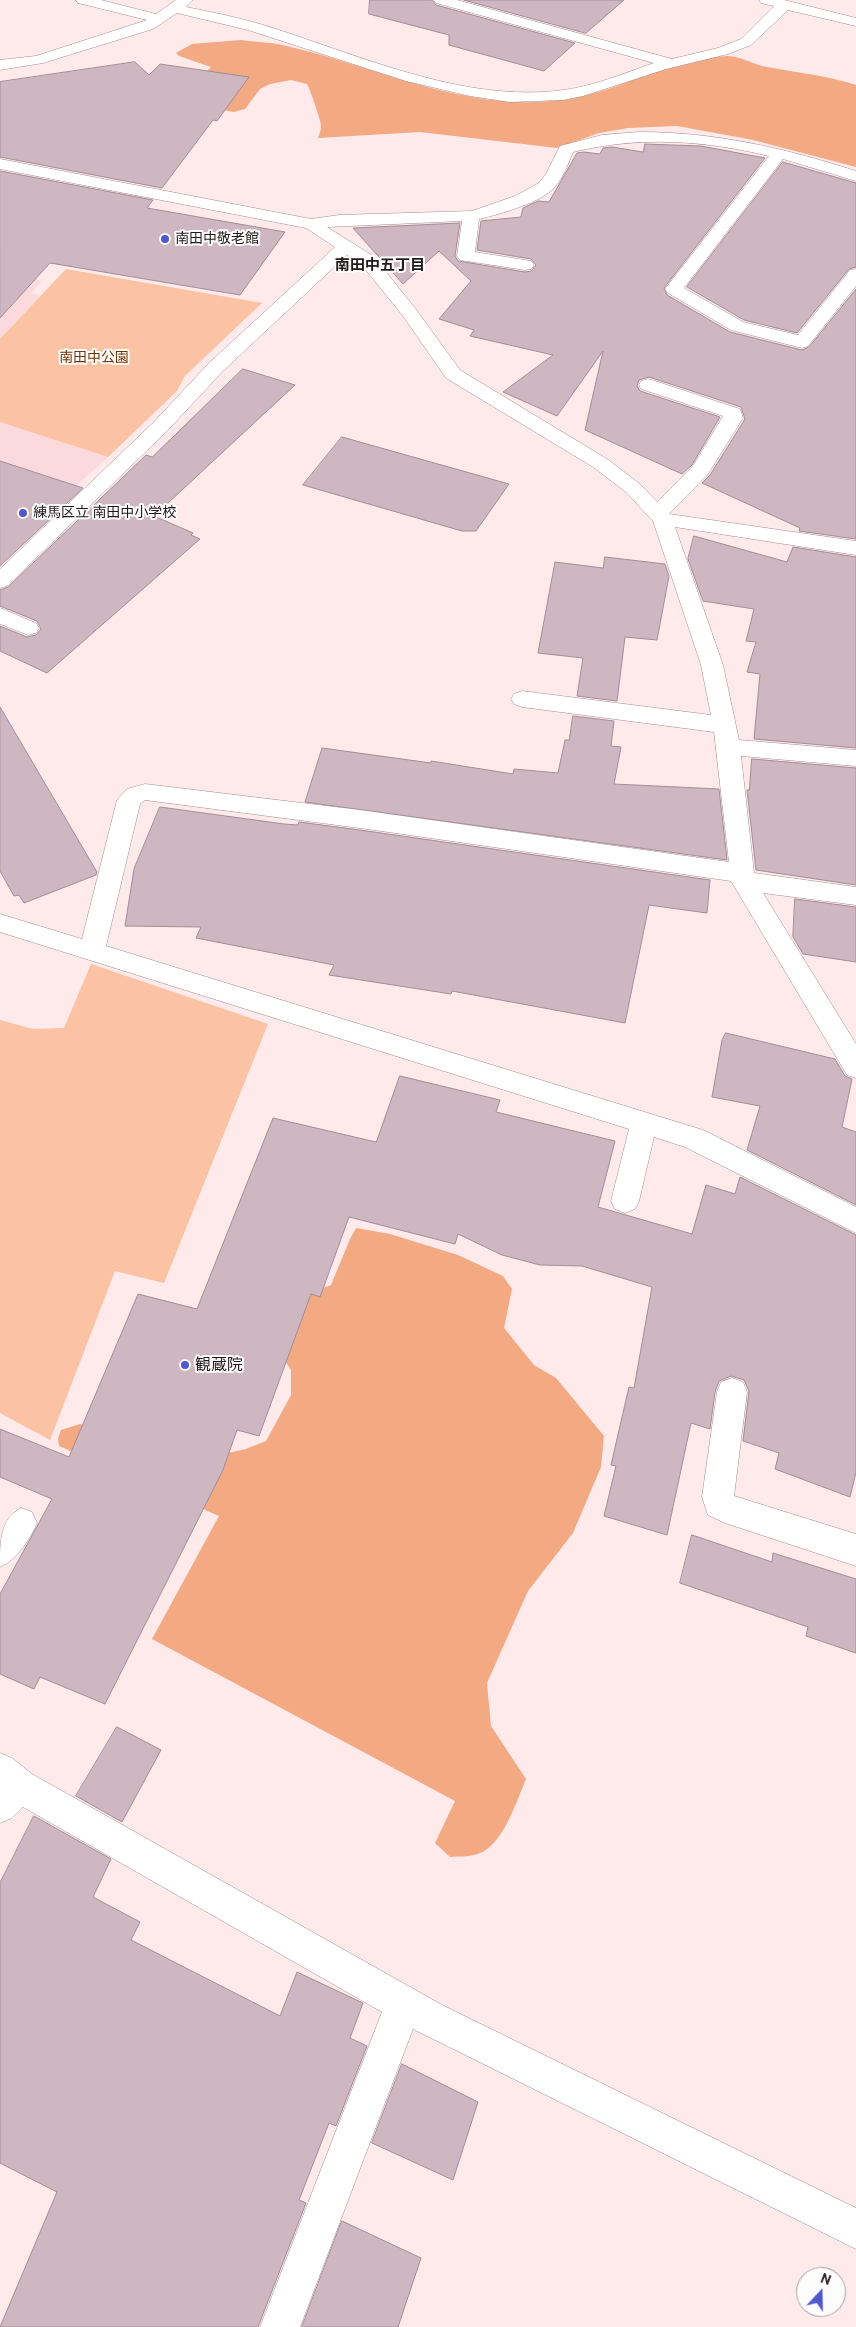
<!DOCTYPE html>
<html>
<head>
<meta charset="utf-8">
<style>
	body { margin:0 }
	#map { position:relative; width:856px; height:2327px; overflow:hidden; background:#fee9eb; font-family:Cabin,sans-serif }
	canvas { display:block }
	.north { position:absolute; left:796px; top:2267px; width:50px; height:50px; box-sizing:border-box; background:#fcfcfc; border:1px solid #a5a1a2; border-radius:50%; rotate:21deg; font-size:14px; font-weight:700; line-height:20px; text-align:center; color:#22191a }
	.north::after { content:''; display:block; margin:auto; width:18px; height:22px; background:#5157cd; clip-path:polygon(50% 0,100% 100%,50% 72%,0 100%) }
</style>
</head>
<body>
<div id="map">
<canvas width="856" height="2327"></canvas>
<div class="north">N</div>
</div>
<script>
const ctx = document.querySelector('canvas').getContext('2d');
ctx.lineJoin = 'round';
function paint(path, color) {
  ctx.fillStyle = color;
  ctx.fill(path, 'evenodd');
}
function stroke(path, color, width, dash) {
  ctx.strokeStyle = color;
  ctx.lineWidth = width;
  ctx.lineCap = dash ? 'butt' : 'round';
  ctx.setLineDash(dash || []);
  ctx.stroke(path);
}
function drawText(font, color, halo, rows, align = 'center') {
  ctx.font = font + ' Cabin,"Noto Sans JP",sans-serif';
  ctx.lineWidth = 4;
  ctx.setLineDash([]);
  ctx.textBaseline = 'middle';
  ctx.strokeStyle = halo;
  ctx.fillStyle = color;
  for (const [text, x, y, turn = 0] of rows) {
    ctx.save();
    ctx.translate(x, y);
    ctx.rotate((+turn || 0) * Math.PI / 180);
    ctx.textAlign = isNaN(turn) ? turn : align;
    if (halo) ctx.strokeText(text, 0, 0);
    ctx.fillText(text, 0, 0);
    ctx.restore();
  }
}
const built = new Path2D(`
	M0 272 42 281 31 293 40 296 0 339Z
	M0 422 108 457 0 554Z`);
const green = new Path2D(`
	M66 269 262 303 185 376 177 391 108 457 0 422V339Z
	M91 964 268 1024 164 1283 115 1271 50 1440 0 1413V1020L33 1029 64 1028Z`);
const forest = new Path2D(`
	M241 40C255 42 269 42 282 45 361 62 436 99 518 102 549 103 581 98 611 88 648 75 687 57 727 56 741 56 754 65 767 67 799 73 824 75 856 85V167L753 140 677 126 628 128 599 133 557 148 420 132 318 138C319 134 321 131 321 127 322 123 310 89 307 84L291 80 270 84 260 89 245 109 234 112 200 106 0 96 146 71 147 77 200 79 211 67 179 56 176 53 192 44Z
	M356 1228 390 1234 458 1255 503 1276 512 1289 504 1328 534 1365 556 1378 604 1436 601 1467 573 1533 528 1591 487 1683 491 1726 526 1779C516 1802 502 1850 474 1855 467 1857 458 1856 450 1857L435 1843 455 1801 152 1639 219 1516 59 1446 58 1438 61 1430 80 1424 200 1459 246 1449 266 1441 291 1395V1370L278 1350 299 1297 331 1285 350 1239Z`);
const building = new Path2D(`
	M370 0H432L436 5 575 43 544 71 449 45V35L369 14Z
	M464 0H624L586 33Z
	M135 62 149 75 160 64 249 77 217 121 213 120 162 188 0 157V82Z
	M645 144 701 146 765 158 664 288 667 295 730 332 802 350 809 347 856 289V539L799 531 800 528 702 483 710 475 745 419 741 407 649 377 639 380 637 386 640 391 720 417 692 465 682 474 585 430 603 351 557 416 503 392 553 355 470 336 474 330 439 319 471 281 439 251 403 284 353 228 460 223 455 256 458 261 525 272 531 271 536 265 531 259 477 250 481 221 521 217 523 208 538 201 549 202 577 153 584 152 600 154 603 148 612 147 643 152Z
	M783 162 856 183V267L849 269 797 333 744 320 687 287Z
	M0 171 153 200 147 208 285 232 240 295 50 263 0 318Z
	M243 369 295 385 154 516 193 533 191 535 200 539 47 673 0 651V626L27 637 36 635 41 629 37 621 0 606V590L8 587 146 455 152 457Z
	M342 437 509 484 476 531H462L303 485Z
	M0 461 83 488 0 566Z
	M694 536 787 562 793 547 856 557V748L754 739 760 674 747 672 756 642 746 641 754 609 703 601 688 559Z
	M605 557 665 564 669 576 657 640 625 637 617 701 577 696 583 658 538 653 555 562 603 568Z
	M0 707 97 872 96 875 24 903 19 895 14 896 0 871Z
	M573 716 614 721 611 746 621 747 614 784 719 789 727 860 305 802 322 748 431 763V761L513 774 514 769 558 773 565 740H569Z
	M752 759 856 768V885L756 870 747 790H749Z
	M160 807 284 824 298 825 299 822 360 830 710 880 707 913 649 905 625 1023 452 991 451 994 329 975 334 965 196 938 201 927 125 926 134 869Z
	M795 899 856 907V962L803 954 793 937Z
	M726 1033 835 1059 845 1076 852 1079 842 1127 856 1132V1205L747 1150 760 1106 712 1097 722 1040Z
	M400 1076 500 1100 496 1112 615 1141 598 1207 692 1234 706 1185 735 1194 740 1177 856 1235V1472L850 1497 775 1469 779 1453 743 1441 749 1391 744 1380 731 1376 719 1381 715 1392 710 1429 691 1423 667 1535 604 1516 616 1466 611 1465 629 1387 634 1388 652 1287 582 1266 540 1265 502 1255 458 1234 455 1244 349 1217 320 1297 311 1294 259 1436 237 1430 223 1470 105 1704 40 1677 34 1689 0 1674V1594L52 1499 0 1477V1429L69 1457 138 1294 197 1309 273 1118 376 1142Z
	M692 1535 772 1562 773 1553 856 1579V1653L806 1636 808 1627 680 1583Z
	M117 1727 161 1750 122 1822 76 1796Z
	M34 1816 111 1859 93 1897 140 1922 131 1940 280 2016 297 1972 363 2003 350 2038 367 2046 336 2126 329 2123 299 2200 306 2203 258 2327H0L57 2192 0 2163V1883Z
	M402 2064 478 2102 453 2180 372 2143Z
	M342 2221 421 2258 398 2327H302Z`);
const minor = new Path2D(`
	M76 0H101L156 14 176 0H193L186 7C211 12 236 17 260 24 355 53 462 104 564 90 594 86 625 73 654 63L436 3 434 0H457L672 59 718 48 741 39 774 6 761 3 759 0H784L856 18V26L788 10 751 45 728 54 666 69 583 96 563 100 510 102 470 96 406 81 248 30 177 13 153 29 43 63 0 70V60L36 56 147 20 78 3Z
	M639 132C715 132 784 148 856 171V181L783 159 684 288 743 322 798 335 850 270 856 269V286L808 346 802 348 731 330 668 293 665 289 769 156C703 140 639 136 573 152 568 165 562 180 552 190 536 204 500 214 479 219L475 252 531 261 534 265 531 269 525 270 460 260 457 256 462 221 327 227 373 256 415 308 460 370 607 459 640 484 657 502 693 466 723 416 641 389 639 385 641 381 648 379 655 381 740 409 743 418 708 474 669 514 856 541V555L675 527 723 665 739 740 856 750V766L741 756 754 873 856 887V905L763 893 856 1044V1078L847 1075 731 881 360 828 145 800 140 804 106 946 703 1130 856 1207V1233L685 1147 654 1137 639 1201 635 1209 625 1213 615 1209 611 1201 629 1129 0 932V914L82 939 117 800 127 789 145 784 360 810 729 862 714 732 522 707 514 704 511 699 514 694 522 691 711 715 701 665 653 521 626 492 593 467 446 378 403 316 361 264 347 255 223 371 167 431 7 586 0 588V569L153 423 209 363 335 247 306 228 0 169V159L311 219 339 215 472 211 515 196 539 183 546 174 560 146 602 135Z
	M0 608 36 623 39 628 36 633 28 635 0 624Z
	M732 1378 743 1382 747 1392 734 1496 856 1534V1566L725 1523 708 1515 702 1497 717 1392 721 1382Z
	M21 1508 32 1512 37 1523C29 1540 18 1559 0 1567 0 1541 0 1519 21 1508Z
	M0 1753 12 1758 32 1774 442 2005 856 2208V2249L413 2029 300 2327H260L382 2012 23 1807 12 1818 0 1823Z`);
const markers = [
	[165,239,5,"#5157cd"],
	[23,513,5,"#5157cd"],
	[185,1365,5,"#5157cd"]
];
const farPoinames = [
	["南田中敬老館",175,239],
	["練馬区立 南田中小学校",33,513]
];
const farParknames = [
	["南田中公園",94,358]
];
const farNeighbourhoodnames = [
	["南田中五丁目",380,266]
];
const poiNames = [
	["観蔵院",195,1365]
];
paint(built, '#fbd9dc');
paint(green, '#fbc2a3');
paint(forest, '#f3aa82');
paint(building, '#ceb7c0');
stroke(building, '#a28d95', 1);
stroke(minor, '#a38c8f', 1);
paint(minor, '#fff');
for (const [x, y, r, color] of markers) {
  const dot = new Path2D();
  dot.arc(x, y, r, 0, 2 * Math.PI);
  ctx.fillStyle = color;
  ctx.fill(dot);
  stroke(dot, '#fcfcfc', 2);
}
drawText('14px', '#22191a', '#fcfcfc', farPoinames, 'left');
drawText('14px', '#743403', '#fcfcfc', farParknames);
drawText('bold 15px', '#22191a', '#fcfcfc', farNeighbourhoodnames);
drawText('16px', '#22191a', '#fcfcfc', poiNames, 'left');
</script>
</body>
</html>
